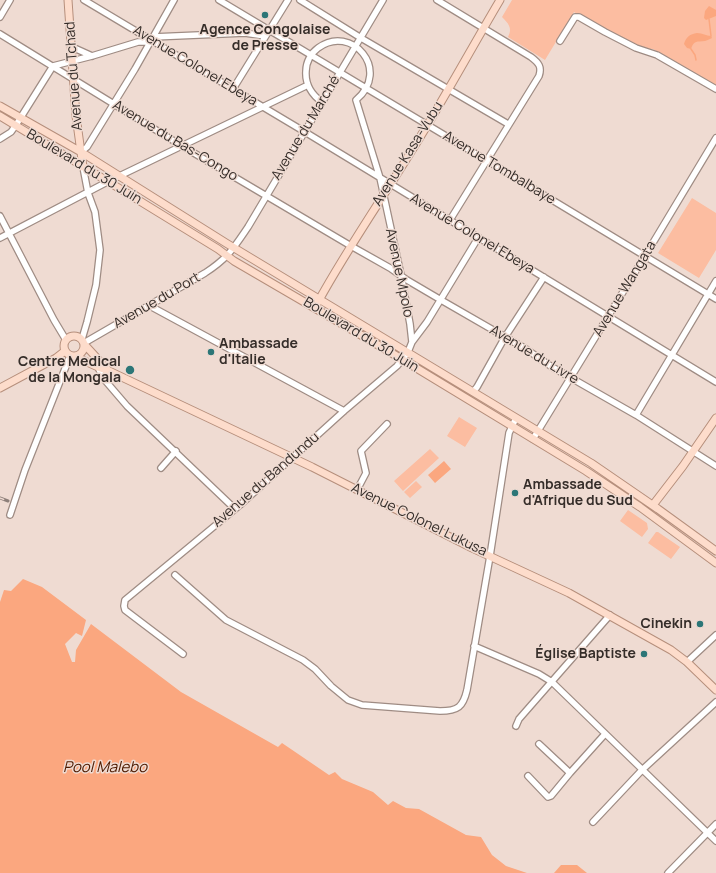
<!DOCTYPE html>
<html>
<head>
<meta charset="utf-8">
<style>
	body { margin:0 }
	canvas { display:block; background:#efdbd2 }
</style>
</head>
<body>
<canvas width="716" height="873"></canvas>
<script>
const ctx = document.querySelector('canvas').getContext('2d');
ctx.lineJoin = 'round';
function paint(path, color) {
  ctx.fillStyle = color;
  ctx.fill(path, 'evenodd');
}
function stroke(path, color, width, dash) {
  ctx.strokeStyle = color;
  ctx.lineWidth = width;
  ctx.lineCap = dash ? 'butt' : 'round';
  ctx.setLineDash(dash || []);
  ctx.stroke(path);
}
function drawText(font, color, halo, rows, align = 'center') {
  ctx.font = font + ' Manrope,sans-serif';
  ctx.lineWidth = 3;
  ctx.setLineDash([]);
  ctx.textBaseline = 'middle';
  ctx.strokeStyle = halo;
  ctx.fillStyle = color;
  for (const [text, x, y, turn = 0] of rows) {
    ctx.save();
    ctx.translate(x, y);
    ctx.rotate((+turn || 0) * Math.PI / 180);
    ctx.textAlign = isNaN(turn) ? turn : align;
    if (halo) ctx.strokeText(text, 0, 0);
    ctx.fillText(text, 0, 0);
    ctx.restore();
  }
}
const green = new Path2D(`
	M512 0H716V89L653 49 636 48 574 12 545 60 508 37C513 28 508 23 502 17Z
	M692 198 716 213V250L699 278 658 253Z
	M459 417 477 428 465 447 447 436Z
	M430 449 439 458 403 491 394 481Z
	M416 481 422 487 410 498 404 492Z
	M628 510 647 523 648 529 642 537 620 521Z
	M656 532H658L680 547 671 559 648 543Z`);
const water = new Path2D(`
	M709 6 716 10V16L706 20 704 18 705 11Z
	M697 33C703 33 706 36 711 36L712 38C710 39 708 40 705 41 697 42 694 40 691 49L687 48 684 44C686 37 690 34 697 33Z
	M444 461 451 469 435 483 428 475Z
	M23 579 42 587 86 620 82 636 76 633 65 644 72 662H75L76 650 91 624 181 692 278 747 282 743 329 775 335 772 342 779 373 792 388 805 393 801 406 808 419 809 466 835 481 837 492 855 506 866 527 873H0V602L4 590 11 591Z
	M561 865H577L587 873H554Z`);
const stream = new Path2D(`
	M709 19 711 36
	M691 49 695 55 696 60`);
const minor = new Path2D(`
	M84 0 305 132 716 382
	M219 0 486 160 716 299
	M300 0 361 38 508 124
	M437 0 531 57C539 63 542 67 539 76L450 220
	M0 17 10 0
	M0 34 182 146 351 246 390 268 407 280 441 300 526 349 552 367 636 415 716 466
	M153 37 245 33 265 36
	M560 41 575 17H579L605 32 636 48 657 55 716 89
	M72 47 92 56
	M233 89 288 0
	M0 139 11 132 16 125 53 66 92 56 138 42H150
	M81 152 87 147 135 69 174 0
	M0 216 54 320 66 340
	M0 238 109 181 308 85
	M150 306 344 411
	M82 339 87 322 96 285 100 250 95 212 88 193 83 167
	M412 342 427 322 478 238
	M84 343 205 273C228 258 233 249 248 227L383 0
	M98 367 103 378 127 406 235 509
	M473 392 477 387 505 337 544 277
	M636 415 716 281
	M533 439 645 256 716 138
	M161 468 176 451
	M357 490 366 473 361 451 387 424
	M10 515 25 470 70 356
	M175 575 226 620 303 660 315 669 331 686 348 700 362 705 440 711C458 711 463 707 467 690L490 556 509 433 516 418
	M474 646 539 674 552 682 716 841
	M183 654 125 610 124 606 125 600 240 505 344 411 397 366 408 352 412 342 410 324 401 275 380 178 356 100C392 70 351 23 318 48 311 53 306 62 306 71 305 84 312 95 322 102
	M687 662 716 635
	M516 726 519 719 610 615
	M539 744 570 773 605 734
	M528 776 548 797 551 796 570 773
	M593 822 642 770 716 702
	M668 873 716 824`);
const major = new Path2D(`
	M68 0 76 116 83 167
	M0 106 81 152 226 243 591 463 658 509 716 551
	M0 116 117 187 218 249 234 261 390 352 586 471 640 507 716 563
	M318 302C347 249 382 199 414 147 444 99 471 49 500 0
	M64 346a10 10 0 1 1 20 0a10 10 0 1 1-20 0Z
	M84 344 107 369
	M76 357 98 367 109 371 312 467 472 548 569 593 671 650 687 662 716 690
	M0 388 56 358 65 351
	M653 505 683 466 716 418`);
const rail = new Path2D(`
	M0 498 8 501`);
const markers = [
	[265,15,4,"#2c7677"],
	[211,352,4,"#2c7677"],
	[130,370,5,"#2c7677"],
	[515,493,4,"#2c7677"],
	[700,624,4,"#2c7677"],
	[644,654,4,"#2c7677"]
];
const poiNames = [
	["Agence Congolaise",265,30,"center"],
	["de Presse",265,46,"center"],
	["Ambassade",219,344,"left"],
	["d'Italie",219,360,"left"],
	["Centre Medical",121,362],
	["de la Mongala",121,378],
	["Ambassade",523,485,"left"],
	["d'Afrique du Sud",523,501,"left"],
	["Cinekin",692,624],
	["Église Baptiste",636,654]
];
const streetNames = [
	["Avenue Colonel Ebeya",195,66,31],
	["Avenue du Tchad",74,76,-94],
	["Avenue du Marché",306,128,-59],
	["Avenue du Bas-Congo",175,141,31],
	["Avenue Kasa-Vubu",408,154,-58],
	["Boulevard du 30 Juin",84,167,31],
	["Avenue Tombalbaye",499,168,31],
	["Avenue Colonel Ebeya",472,234,31],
	["Avenue Mpolo",399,273,78],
	["Avenue Wangata",625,289,-59],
	["Avenue du Port",157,301,-30],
	["Boulevard du 30 Juin",361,335,31],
	["Avenue du Livre",534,355,31],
	["Avenue du Bandundu",266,480,-41],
	["Avenue Colonel Lukusa",419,520,26]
];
const waterNames = [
	["Pool Malebo",105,768]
];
paint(green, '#fcbda1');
paint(water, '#fba77f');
stroke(stream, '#fba77f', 1.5);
stroke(minor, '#9f8c84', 8);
stroke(major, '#b68f7c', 9);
stroke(minor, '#fff', 5.5);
stroke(major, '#fddccb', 7);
stroke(rail, '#8d7f79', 3);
stroke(rail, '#efdbd2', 1.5, [4.5]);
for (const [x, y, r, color] of markers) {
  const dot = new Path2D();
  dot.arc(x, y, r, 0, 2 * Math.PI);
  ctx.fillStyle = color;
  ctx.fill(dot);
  stroke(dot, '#efdbd2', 1.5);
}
drawText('bold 14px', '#352d29', '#efdbd2', poiNames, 'right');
drawText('14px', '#352d29', '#efdbd2', streetNames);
drawText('italic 15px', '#4d1a00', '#efdbd2', waterNames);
</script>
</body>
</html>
